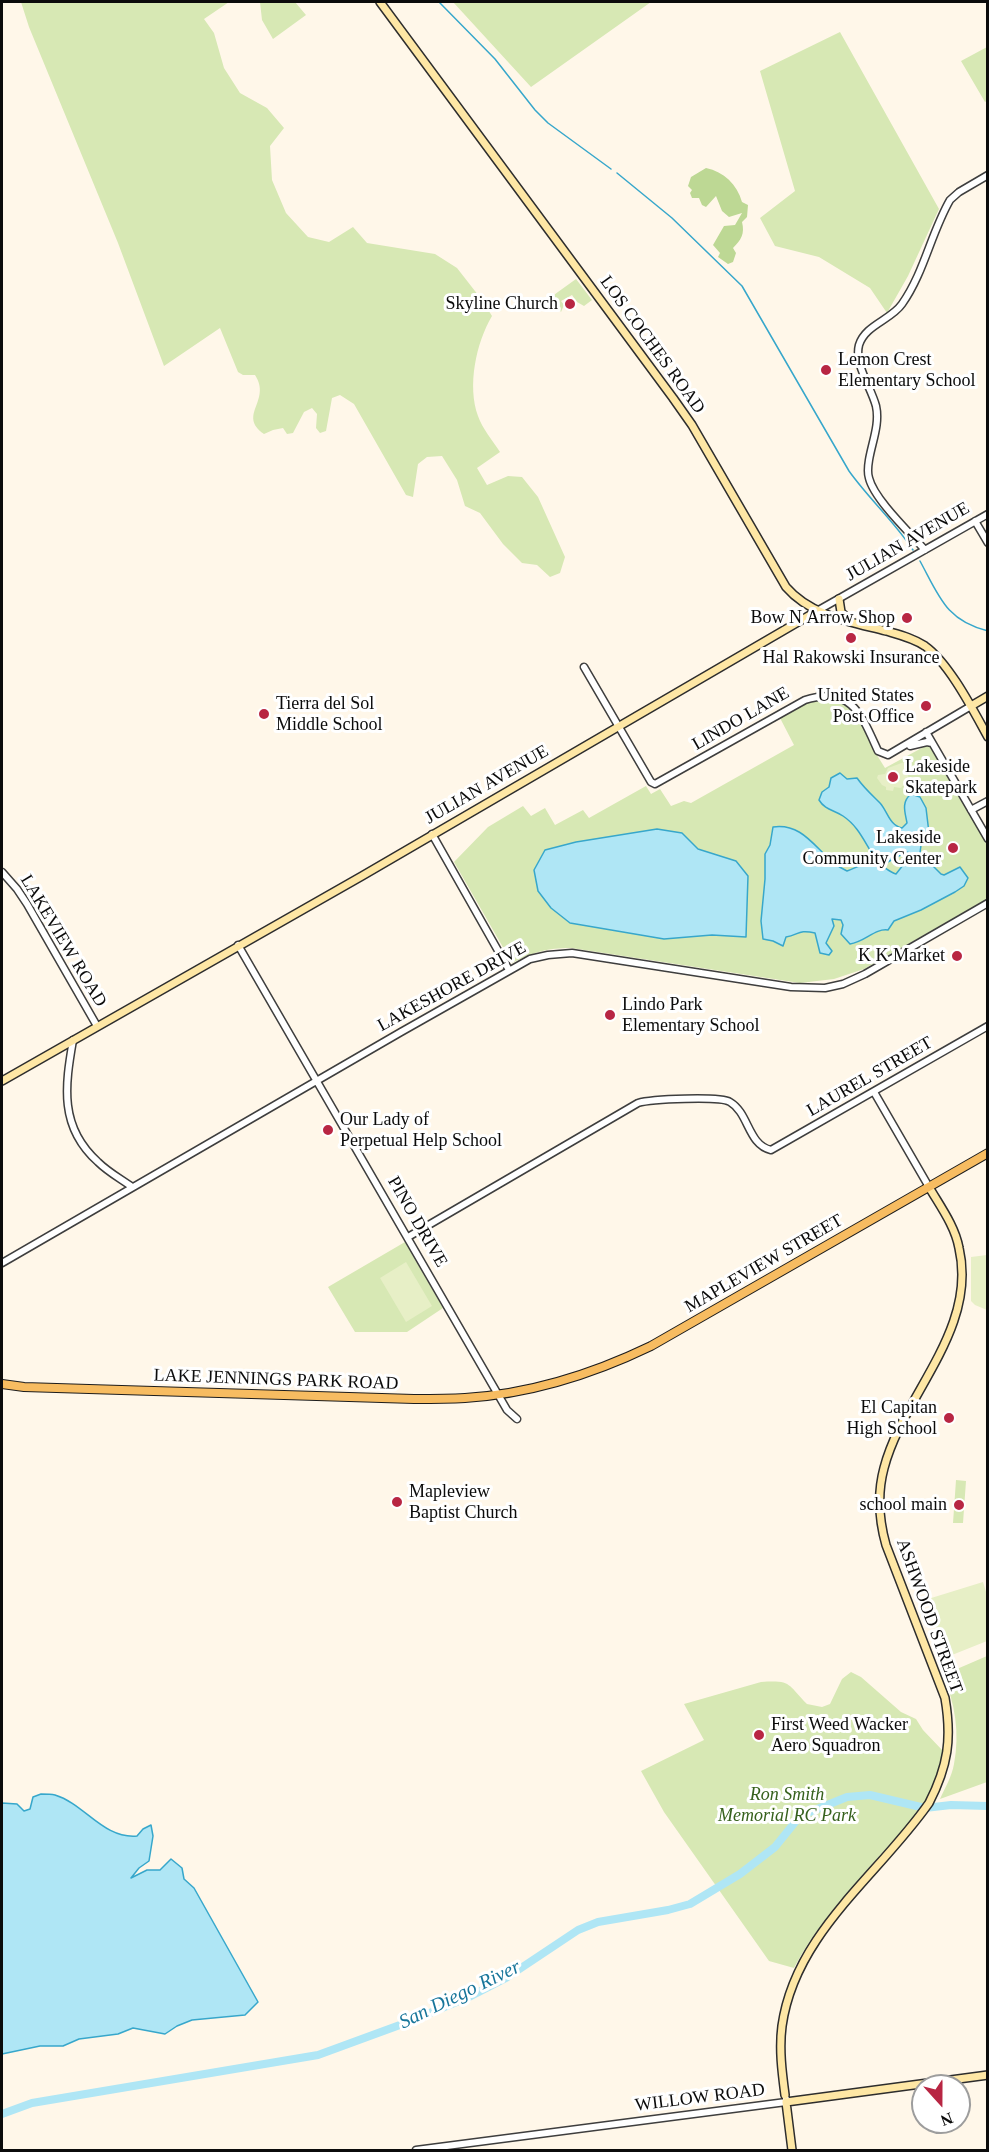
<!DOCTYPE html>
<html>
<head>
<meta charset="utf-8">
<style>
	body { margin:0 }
	#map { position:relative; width:989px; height:2152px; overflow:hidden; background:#fff7e9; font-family:Georgia,serif }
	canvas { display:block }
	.frame { position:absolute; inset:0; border:3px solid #0b0b0b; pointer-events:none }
	.north { position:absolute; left:911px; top:2074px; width:60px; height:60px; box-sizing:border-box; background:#fff; border:2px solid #9d9d9d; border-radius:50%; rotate:159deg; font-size:16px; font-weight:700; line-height:24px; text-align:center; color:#0b0b0b }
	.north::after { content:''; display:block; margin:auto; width:21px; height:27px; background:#b82643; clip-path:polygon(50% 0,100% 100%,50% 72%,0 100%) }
</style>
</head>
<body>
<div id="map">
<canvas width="989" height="2152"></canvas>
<div class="frame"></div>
<div class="north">N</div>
</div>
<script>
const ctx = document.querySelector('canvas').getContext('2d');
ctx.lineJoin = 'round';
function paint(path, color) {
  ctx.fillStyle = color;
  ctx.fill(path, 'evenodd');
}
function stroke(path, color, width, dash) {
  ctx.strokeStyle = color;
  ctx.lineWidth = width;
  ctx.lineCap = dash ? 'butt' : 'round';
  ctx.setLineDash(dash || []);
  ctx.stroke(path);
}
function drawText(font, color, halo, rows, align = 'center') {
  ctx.font = font + ' Georgia,serif';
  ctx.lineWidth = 6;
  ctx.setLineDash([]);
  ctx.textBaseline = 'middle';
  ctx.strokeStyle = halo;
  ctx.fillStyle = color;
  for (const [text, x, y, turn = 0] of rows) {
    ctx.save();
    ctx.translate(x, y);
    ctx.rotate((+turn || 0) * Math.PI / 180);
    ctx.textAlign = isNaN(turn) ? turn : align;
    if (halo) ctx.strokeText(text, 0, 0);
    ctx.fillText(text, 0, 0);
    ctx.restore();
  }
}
const green = new Path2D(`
	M21 2H229L204 19 214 33 224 68 240 93 267 108 284 128 270 146 272 180 286 213 308 237 329 242 353 227 367 243 435 254 457 268 482 300 492 316C476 343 467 386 478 416 482 428 493 441 500 452L477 468 487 485 508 476 522 477 538 497 565 557 560 573 550 577 537 565 522 563 503 544 480 513 465 506 457 480 442 456 427 457 418 464 413 497 406 495 354 404 340 395 332 398 326 431 320 433 316 428 317 414 312 408 304 412 293 433 287 434 283 428 273 430 264 434C237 415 272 401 255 375H243L238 372 220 328 164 366 118 243 29 27Z
	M260 2H295L306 15 273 39 262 20Z
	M453 2H651L531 87Z
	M840 32 939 209 908 276 887 313 870 288 819 257 775 246 760 218 795 191 760 71Z
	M987 47 988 100 985 102 961 61Z
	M576 279 592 300 584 306 577 302 572 295 561 301 564 305 561 312 551 297Z
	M822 699 845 705 854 711 875 752 885 768 929 744 987 845V899L864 969 834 979 800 983 571 948C547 948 534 952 512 963L454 862 488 827 523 806 531 816 545 808 555 825 583 810 589 818 646 786 651 794 660 789 671 806 684 801 691 803 794 745 780 718 804 703Z
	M405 1242 443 1308 407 1332H355L328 1287Z
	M956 1480 966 1481 963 1523H953Z
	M987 1656V1782L940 1799C945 1788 952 1776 954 1764 960 1733 955 1703 943 1675Z
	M851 1672 861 1677 901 1712 916 1719 923 1730 943 1751C941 1770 935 1785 926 1802 882 1857 827 1906 794 1968L769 1961 664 1812 641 1771 704 1740 684 1704 761 1682C792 1680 787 1684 807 1704L822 1707 830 1704 842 1679Z`);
const forest = new Path2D(`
	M706 168C724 172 737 184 742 202L748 205 747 217 742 222C745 234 741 240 733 248L736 253 733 262 728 264 718 257 720 253 713 245 724 226 735 225 742 213 729 217 722 211 716 196 706 207 702 205 699 198H692L690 193 692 190 688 186 691 177Z`);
const pitch = new Path2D(`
	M907 761 908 767 906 769 910 782 905 783 901 788 894 787 893 791 886 790V787L882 785 877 778 878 775 885 774 888 768Z
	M987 1255H988L987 1310 975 1305 971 1301V1257Z
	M406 1262 432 1306 406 1322 380 1278Z
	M983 1582 987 1595V1641L947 1657 928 1604V1599Z`);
const water = new Path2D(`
	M840 773 847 779 857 778C864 788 872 795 880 803 888 812 889 825 902 828L907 823C905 812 901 802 911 794L920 797 926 808 929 833 921 845 920 853 941 874 944 875 960 867 968 878 964 886 955 892 921 910 894 921 888 930C875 928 865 942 850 944L841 934 843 925 841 920 832 919 834 926 826 943 832 951 829 955 820 953 815 933C798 929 799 935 786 937L783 946 773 941 763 939 761 921 765 879V854L770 845 773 827C808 822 819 859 847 871 858 867 867 860 880 865 885 867 889 872 896 874L911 855 910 853 906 852 886 863 878 862C866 847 861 828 843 816 834 810 825 810 819 800L822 792 829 787 831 778Z
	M657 829 682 833 698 849 736 861 748 876 746 937 712 935 664 939 570 923 551 908 538 891 534 870 545 850 576 842Z
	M41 1794C45 1794 51 1794 55 1795 85 1804 103 1839 137 1836L143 1829 151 1825 153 1836 149 1861 139 1868 131 1878 147 1870H160L171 1859 182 1868 184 1879 194 1888 258 2002 245 2015 192 2020 177 2026 165 2034 133 2028 118 2034 79 2039 63 2046H40L2 2054V1803L17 1804 24 1811 30 1809 33 1797Z`);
const stream = new Path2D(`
	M439 2 495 59 535 110 548 123 611 169
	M617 173 672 218 742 286 849 471C869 499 894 521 913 550
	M920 561C939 596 946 621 988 631`);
const river = new Path2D(`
	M2 2114 32 2103 318 2055 408 2022 471 1996 506 1978 578 1930 598 1922 668 1910 690 1904 740 1874 775 1847 796 1821 805 1814 847 1797 870 1795 925 1808 951 1805 988 1806`);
const tertiary = new Path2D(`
	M975 521 988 543
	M925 550C910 533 874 499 869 478 867 472 868 466 869 460 872 442 880 424 876 406 871 387 854 364 859 345 865 325 891 320 902 304 924 273 931 233 950 200L959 192 988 175
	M817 611 988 514
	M584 667 651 782 655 784 805 700C852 685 862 716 878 751L888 755 971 706
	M926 732 988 839
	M910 746 927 742 932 743
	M971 810 988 801
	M432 834 509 970
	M2 872 17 889 27 904 97 1026
	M238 945 507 1410 517 1419
	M73 1040C65 1086 59 1127 98 1162 108 1172 121 1179 132 1187
	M874 1092 929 1187
	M408 1237 638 1103C651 1099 720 1096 730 1102 749 1113 748 1145 771 1150L988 1026
	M2 1263 401 1032 530 959 548 955 572 953 791 987 825 988 843 984 865 974 988 903
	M416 2150 786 2102V2099`);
const secondary = new Path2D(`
	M380 2 673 398 692 425 786 587C811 616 851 622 886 631 900 635 913 638 925 646 949 663 973 710 988 737
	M839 599 841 612 848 619
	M971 706 988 696
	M2 1081 362 876 817 611
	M785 2095C782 2072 779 2049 782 2026 795 1933 878 1876 929 1803 948 1766 952 1739 945 1698L886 1545C879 1520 877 1494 884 1468 903 1395 978 1330 959 1248 955 1226 940 1206 929 1187
	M792 2150 786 2102 988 2075`);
const primary = new Path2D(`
	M2 1384 24 1387 414 1399C431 1399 448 1399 465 1398 529 1394 593 1374 651 1346L988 1153`);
const markers = [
	[570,304,6,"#b82643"],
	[826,370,6,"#b82643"],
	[907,618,6,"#b82643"],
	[851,638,6,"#b82643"],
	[926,706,6,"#b82643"],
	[264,714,6,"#b82643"],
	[893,777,6,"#b82643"],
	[953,848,6,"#b82643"],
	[957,956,6,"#b82643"],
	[610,1015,6,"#b82643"],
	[328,1130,6,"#b82643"],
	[949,1418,6,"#b82643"],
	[397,1502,6,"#b82643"],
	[959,1505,6,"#b82643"],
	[759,1735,6,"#b82643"]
];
const poiNames = [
	["Skyline Church",558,304],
	["Lemon Crest",838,360,"left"],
	["Elementary School",838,381,"left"],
	["Bow N Arrow Shop",895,618],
	["Hal Rakowski Insurance",851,658,"center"],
	["United States",914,696],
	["Post Office",914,717],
	["Tierra del Sol",276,704,"left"],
	["Middle School",276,725,"left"],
	["Lakeside",905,767,"left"],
	["Skatepark",905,788,"left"],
	["Lakeside",941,838],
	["Community Center",941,859],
	["K K Market",945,956],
	["Lindo Park",622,1005,"left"],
	["Elementary School",622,1026,"left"],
	["Our Lady of",340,1120,"left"],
	["Perpetual Help School",340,1141,"left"],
	["El Capitan",937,1408],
	["High School",937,1429],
	["Mapleview",409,1492,"left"],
	["Baptist Church",409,1513,"left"],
	["school main",947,1505],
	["First Weed Wacker",771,1725,"left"],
	["Aero Squadron",771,1746,"left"]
];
const streetNames = [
	["LOS COCHES ROAD",652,345,54],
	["JULIAN AVENUE",908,542,-30],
	["LINDO LANE",741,719,-30],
	["JULIAN AVENUE",487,785,-30],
	["LAKEVIEW ROAD",63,941,59],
	["LAKESHORE DRIVE",452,987,-29],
	["LAUREL STREET",870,1077,-30],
	["PINO DRIVE",417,1222,60],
	["MAPLEVIEW STREET",764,1264,-30],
	["LAKE JENNINGS PARK ROAD",276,1380,2],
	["ASHWOOD STREET",929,1616,70],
	["WILLOW ROAD",700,2098,-7]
];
const parkNames = [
	["Ron Smith",787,1795],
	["Memorial RC Park",787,1816]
];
const waterNames = [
	["San Diego River",460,1995,-26]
];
paint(green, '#d7e8b4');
paint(forest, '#bdd894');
paint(pitch, '#e7efc6');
paint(water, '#afe6f5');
stroke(water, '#37a7cb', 1.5);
stroke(stream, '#37a7cb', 1.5);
stroke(river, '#afe6f5', 8);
stroke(tertiary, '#3e3e3e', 9);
stroke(secondary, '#2d2d2d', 10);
stroke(primary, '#1c1c1c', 10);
stroke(tertiary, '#fff', 6);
stroke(secondary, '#fee7a5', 7);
stroke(primary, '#f7bc61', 8);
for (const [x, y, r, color] of markers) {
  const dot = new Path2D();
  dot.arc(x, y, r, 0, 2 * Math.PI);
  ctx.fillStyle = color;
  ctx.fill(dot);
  stroke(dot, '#fff', 2);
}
drawText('18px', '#0b0b0b', '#fff', poiNames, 'right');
drawText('18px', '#0b0b0b', '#fff', streetNames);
drawText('italic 18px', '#36611d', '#fff', parkNames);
drawText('italic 20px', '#17759a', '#fff', waterNames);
</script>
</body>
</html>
